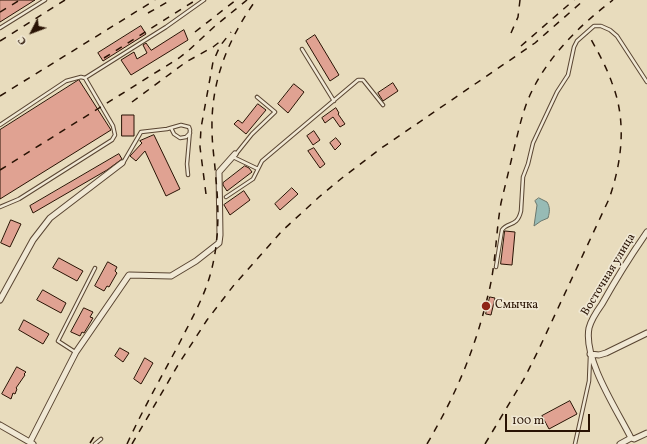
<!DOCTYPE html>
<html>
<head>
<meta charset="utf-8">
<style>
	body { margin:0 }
	#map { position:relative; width:647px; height:444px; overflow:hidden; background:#e8dcbd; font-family:Vollkorn,serif }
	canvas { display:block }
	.north { position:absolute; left:12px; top:12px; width:40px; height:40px; -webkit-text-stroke:3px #f0e8d4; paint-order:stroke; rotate:228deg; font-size:11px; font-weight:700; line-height:16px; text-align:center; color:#291304 }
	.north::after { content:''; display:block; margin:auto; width:14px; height:18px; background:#291304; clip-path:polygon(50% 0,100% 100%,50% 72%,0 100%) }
	.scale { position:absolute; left:505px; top:414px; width:85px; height:18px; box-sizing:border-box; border:2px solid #291304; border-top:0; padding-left:5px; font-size:12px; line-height:14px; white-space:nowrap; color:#291304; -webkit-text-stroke:3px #f0e8d4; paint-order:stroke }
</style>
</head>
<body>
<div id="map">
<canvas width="647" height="444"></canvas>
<div class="north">С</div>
<div class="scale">100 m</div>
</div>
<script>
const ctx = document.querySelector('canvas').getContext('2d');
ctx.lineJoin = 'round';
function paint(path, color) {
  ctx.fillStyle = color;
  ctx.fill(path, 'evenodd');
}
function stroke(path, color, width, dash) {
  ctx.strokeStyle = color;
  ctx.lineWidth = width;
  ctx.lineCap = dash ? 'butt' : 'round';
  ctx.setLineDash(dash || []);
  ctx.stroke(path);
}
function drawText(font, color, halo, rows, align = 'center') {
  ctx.font = font + ' Vollkorn,serif';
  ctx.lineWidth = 3.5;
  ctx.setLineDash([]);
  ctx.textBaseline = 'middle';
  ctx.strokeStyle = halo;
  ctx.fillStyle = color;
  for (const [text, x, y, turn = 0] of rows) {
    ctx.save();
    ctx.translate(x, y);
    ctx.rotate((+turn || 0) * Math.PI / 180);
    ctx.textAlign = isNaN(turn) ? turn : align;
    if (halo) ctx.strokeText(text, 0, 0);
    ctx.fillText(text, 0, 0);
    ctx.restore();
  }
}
const water = new Path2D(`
	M539 198 547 202C550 207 550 211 548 218L541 221 534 226 537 205 535 201Z`);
const building = new Path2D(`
	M0 0H35L0 22Z
	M141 26 146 34 103 61 98 53Z
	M184 30 188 40 131 75 121 60 134 52 137 59 147 53 143 45 146 43 151 50Z
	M315 35 339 75 330 81 306 41Z
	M79 80 111 130 0 199V130Z
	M393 83 398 91 383 101 378 93Z
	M294 84 304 92 288 113 278 104Z
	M258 104 266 110 246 134 234 124 238 120 242 123Z
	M336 108 339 113 338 114 345 124 340 127 333 117 325 123 322 118Z
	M122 115H134V136H122Z
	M314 131 320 140 313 145 307 136Z
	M154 135 180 189 166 196 145 151 136 161 130 156 142 143 140 141Z
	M336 138 341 144 335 150 330 143Z
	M314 148 325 164 320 168 308 151Z
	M119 154 122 159 107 170 33 213 30 206Z
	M245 166 249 168 252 172 227 191 223 185V183Z
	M292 188 298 194 280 210 275 204Z
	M244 191 250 200 230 215 224 205Z
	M11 220 21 224 10 247 1 243Z
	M505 231 515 232 512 265 501 264Z
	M59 258 83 271 77 281 53 268Z
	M108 262 117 267 115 271 117 273 109 287 107 286 104 291 95 286Z
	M43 290 66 303 61 313 37 300Z
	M490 297 495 298 491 315 486 314Z
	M84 308 93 312 90 317 93 318 84 333 82 332 80 336 71 332Z
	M24 320 49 334 43 344 19 330Z
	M120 348 129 353 123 362 115 356Z
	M145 358 153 363 141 384 134 379Z
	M17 367 26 372 24 374 25 375 16 388 17 389 15 394 13 393 11 399 2 394Z
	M570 401 577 414 549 429 542 416Z`);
const service = new Path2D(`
	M0 28 45 0
	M302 49 334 101
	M0 125 66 81 81 77 85 78 166 27 204 0
	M171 128 174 134 180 138 186 137 190 133
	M236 154 252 134 275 112 257 97
	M233 157 258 169
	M123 163 141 132 167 129 181 125 189 127 190 130 187 164 188 175
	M226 197 253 179 262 161 358 80H363L383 105
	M0 207 19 199 112 140 115 135 113 126 85 78
	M496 267 502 230C508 221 517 228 521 211L523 177 528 164 533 143 557 92 568 75 574 47 577 41 594 26H601L610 30 617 36 647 82
	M75 352 58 341 95 268
	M95 444 101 439
	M575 444 589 381 590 356`);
const minor = new Path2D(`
	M0 300 33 240 50 218 122 163
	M590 354 599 355 606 353 647 333
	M0 425 33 444
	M631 438C617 410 583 359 589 328 591 320 597 311 602 304 616 279 631 255 647 232
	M30 442 76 352 129 275 171 276 196 261 219 243 220 235 219 172 235 154
	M620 444 631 438 634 439 647 433`);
const rail = new Path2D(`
	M0 12 20 0
	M148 13 171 0
	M195 32 236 0
	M511 33 518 17 520 0
	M0 41 65 0
	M521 46 574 0
	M104 58 196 0
	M0 96 155 0
	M132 102 186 62 213 47 222 40
	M0 170 179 58 188 51 215 26 247 0
	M206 194 200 147 201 128 213 62 220 46 231 32
	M90 443 97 432
	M127 444C143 409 162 376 180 342 192 318 206 294 212 268 219 239 219 209 216 180 215 163 212 146 212 129 211 81 228 39 256 0
	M132 444 178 365 207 320 234 285 282 231 319 197 342 178 380 149 535 43 584 0
	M427 444C458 391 476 347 490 287 496 259 496 231 501 203 505 186 509 170 513 153 518 133 522 113 530 95 548 56 580 25 613 0
	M485 444 524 379 538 351 609 199C622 162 627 121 612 83 606 66 597 50 588 34`);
const markers = [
	[486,306,5,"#8f2418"]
];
const streetNames = [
	["Восточная улица",609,275,-59]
];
const poiNames = [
	["Смычка",495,306]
];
paint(water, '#97bbb5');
stroke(water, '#6b786e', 1);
paint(building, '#e0a292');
stroke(building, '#291304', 1);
stroke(service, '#594532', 4.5);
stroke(minor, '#594532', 7);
stroke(service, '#f0e8d4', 2.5);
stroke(minor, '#f0e8d4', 5);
stroke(rail, '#291304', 1.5, [7, 7]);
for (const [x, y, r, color] of markers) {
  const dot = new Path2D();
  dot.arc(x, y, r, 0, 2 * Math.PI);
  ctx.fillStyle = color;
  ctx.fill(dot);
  stroke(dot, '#f0e8d4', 1.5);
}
drawText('12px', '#291304', '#f0e8d4', streetNames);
drawText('12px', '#291304', '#f0e8d4', poiNames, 'left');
</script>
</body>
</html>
